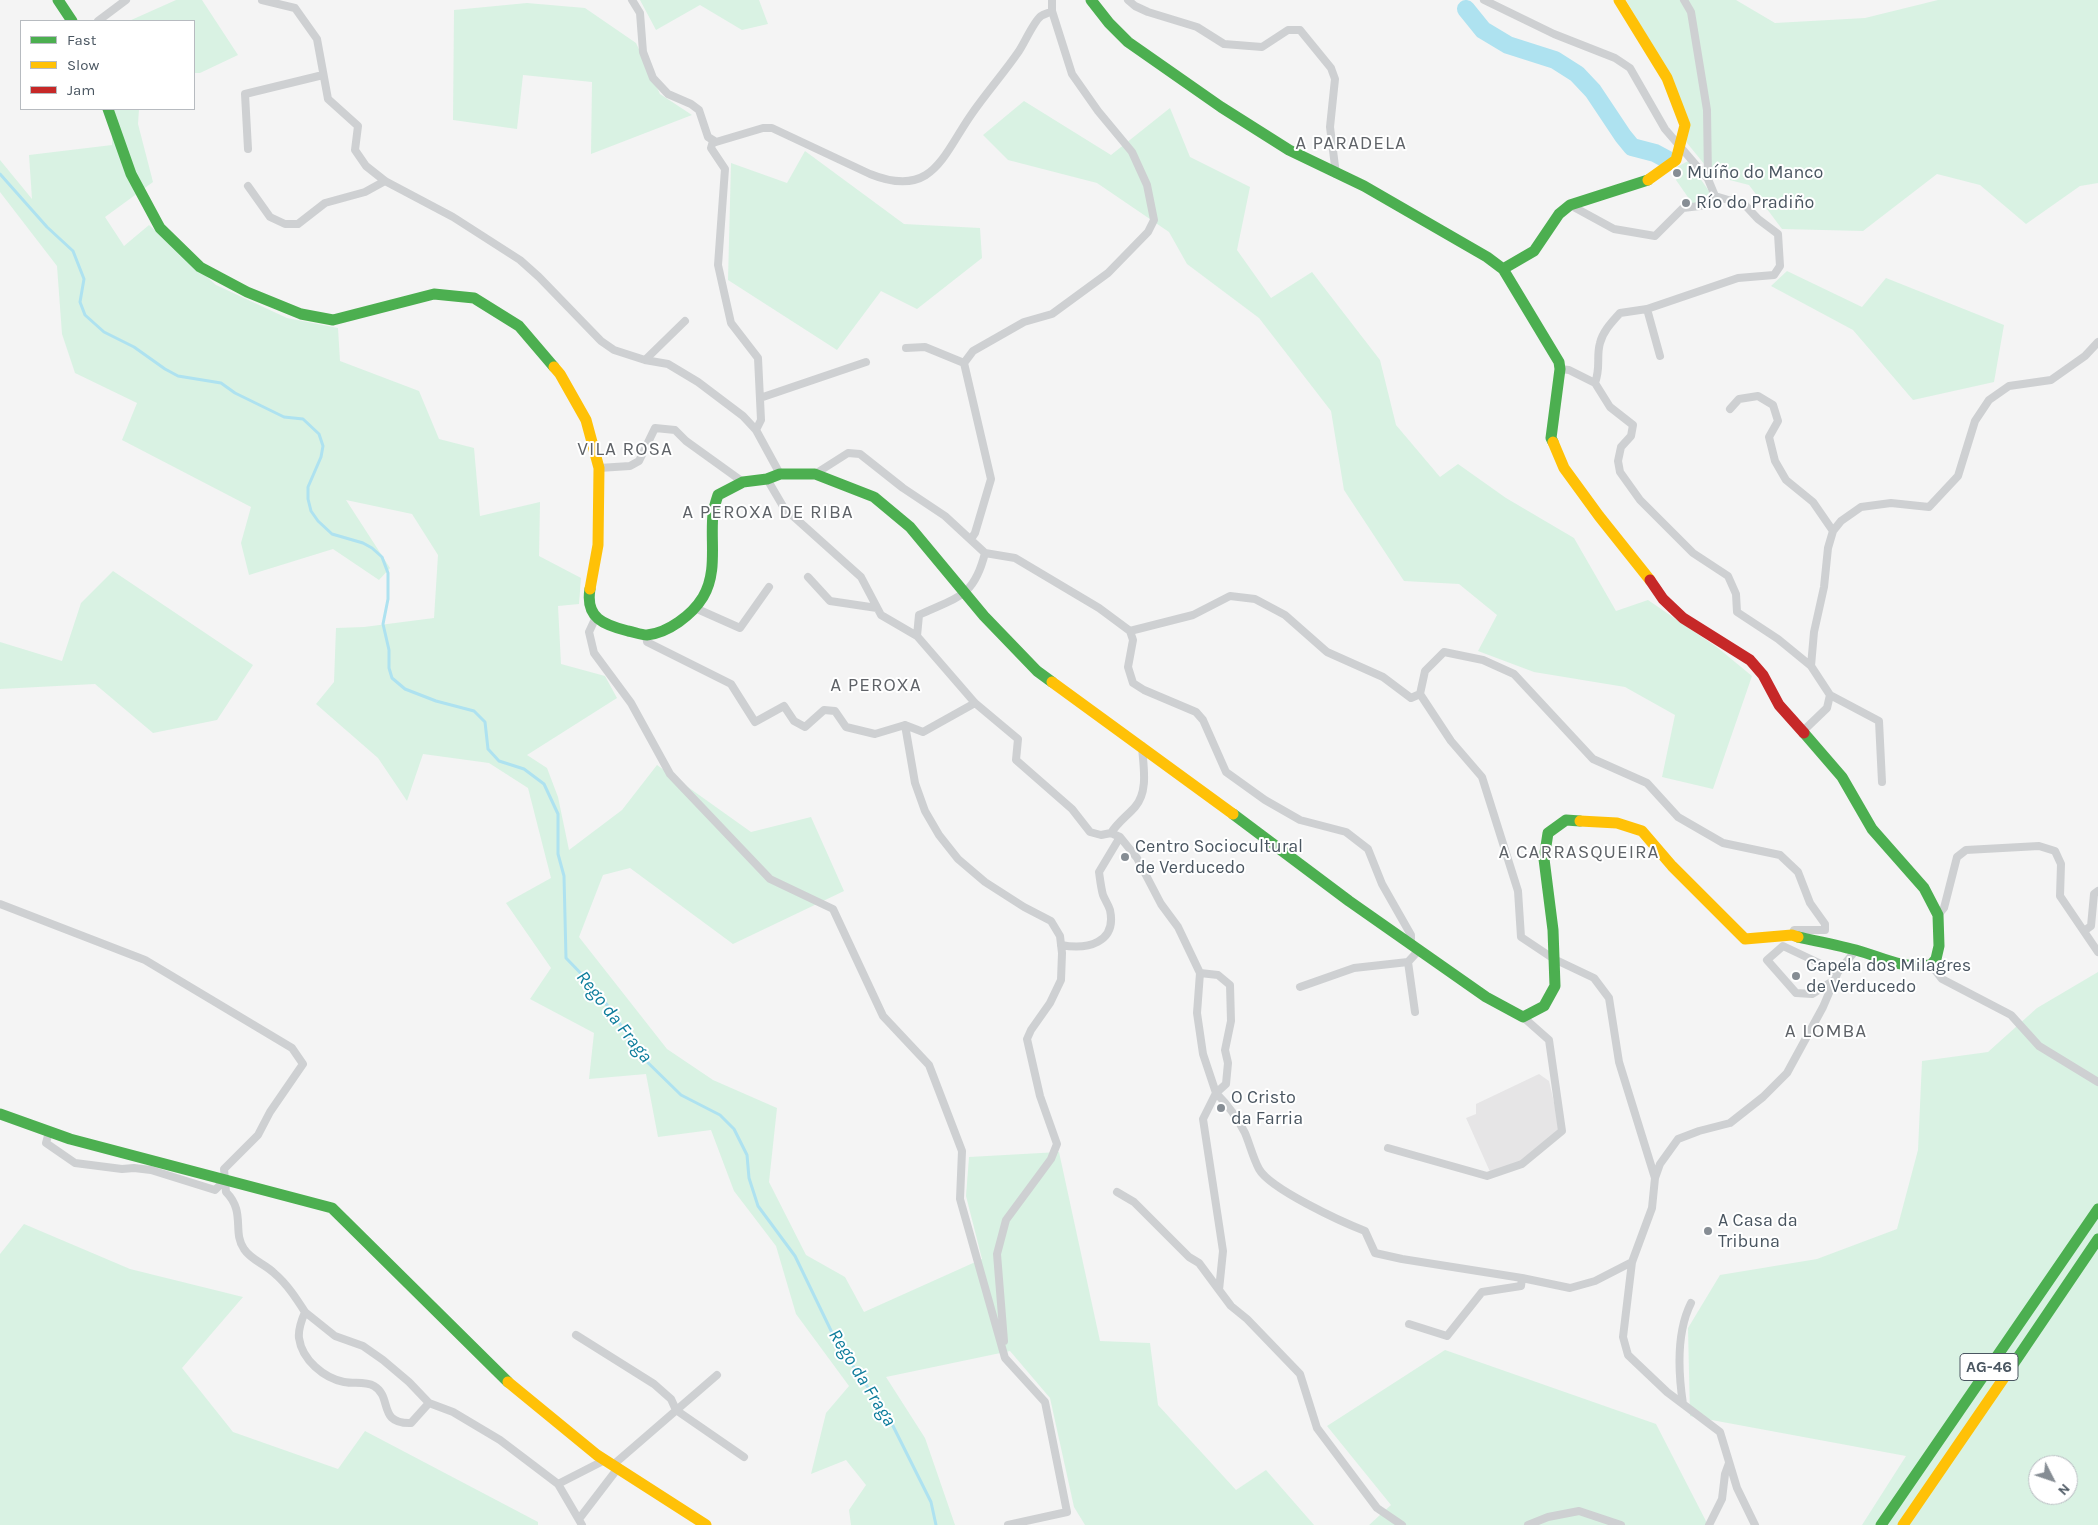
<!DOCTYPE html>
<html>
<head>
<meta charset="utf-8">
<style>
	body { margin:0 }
	#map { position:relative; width:2098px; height:1525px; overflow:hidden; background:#f4f4f4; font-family:Karla,sans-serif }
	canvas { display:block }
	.legend { position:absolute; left:20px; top:20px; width:175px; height:90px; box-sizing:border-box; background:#fff; border:1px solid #b7bbc0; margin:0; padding:6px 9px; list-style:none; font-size:15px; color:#4a5661 }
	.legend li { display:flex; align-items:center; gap:10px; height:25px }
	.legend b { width:25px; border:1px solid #b7bbc0 }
	.north { position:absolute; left:2028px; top:1455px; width:50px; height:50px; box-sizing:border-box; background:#fff; border:1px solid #b7bbc0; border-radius:50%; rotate:131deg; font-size:14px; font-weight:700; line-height:20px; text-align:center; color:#4a5661 }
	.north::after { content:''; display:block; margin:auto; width:18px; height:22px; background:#868d94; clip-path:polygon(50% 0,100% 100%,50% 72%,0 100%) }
</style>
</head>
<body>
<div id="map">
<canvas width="2098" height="1525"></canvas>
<ul class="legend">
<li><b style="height:6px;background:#4caf50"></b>Fast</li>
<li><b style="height:6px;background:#ffc107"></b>Slow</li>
<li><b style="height:6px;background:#c62828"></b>Jam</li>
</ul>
<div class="north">N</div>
</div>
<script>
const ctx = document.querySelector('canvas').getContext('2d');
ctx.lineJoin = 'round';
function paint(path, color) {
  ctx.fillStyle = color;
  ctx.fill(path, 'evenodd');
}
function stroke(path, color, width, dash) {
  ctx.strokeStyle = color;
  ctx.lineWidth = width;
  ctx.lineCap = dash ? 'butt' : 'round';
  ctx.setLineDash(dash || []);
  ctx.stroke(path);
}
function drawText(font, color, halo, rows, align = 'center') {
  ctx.font = font + ' Karla,sans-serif';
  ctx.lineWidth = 4;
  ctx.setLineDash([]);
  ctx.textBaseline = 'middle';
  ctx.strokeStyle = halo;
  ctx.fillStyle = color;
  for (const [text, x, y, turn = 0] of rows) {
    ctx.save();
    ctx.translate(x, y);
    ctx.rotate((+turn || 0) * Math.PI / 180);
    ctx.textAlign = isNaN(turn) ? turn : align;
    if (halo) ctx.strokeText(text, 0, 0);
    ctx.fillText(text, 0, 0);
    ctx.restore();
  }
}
const education = new Path2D(`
	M1539 1074 1549 1081 1560 1128 1523 1160 1491 1174 1466 1118 1476 1114V1104Z`);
const green = new Path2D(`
	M176 0H202L238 55 200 73H194V21H129Z
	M640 0H759L768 24 742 30 700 5 656 30Z
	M1626 0H1736L1775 23 1865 18 1938 0H2098V183L2080 186 2026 224 1980 185 1937 174 1863 231 1782 229 1749 185 1714 176 1687 143 1672 80Z
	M527 3 585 8 636 43 660 94 692 115 591 154 592 82 523 75 517 129 453 120 454 10Z
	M1024 101 1111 155 1170 108 1190 157 1250 187 1237 250 1271 298 1312 272 1380 360 1396 425 1440 477 1458 464 1506 498 1574 538 1616 611 1648 600 1718 648 1752 676 1713 789 1662 777 1675 715 1625 687 1534 672 1478 651 1497 615 1459 584 1404 581 1344 490 1331 411 1259 318 1187 264 1169 232 1097 183 1008 160 983 135Z
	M112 109H139L138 124 153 182 105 217 124 246 149 225 216 285 287 318 338 328 340 361 419 391 439 439 474 448 480 516 540 502 539 556 581 578 579 604 558 606 561 664 605 676 617 698 527 755 547 768 558 797 569 850 622 810 657 765 751 832 811 817 844 891 733 944 630 868 603 875 579 937 667 1049 713 1080 777 1108 769 1182 806 1255 845 1277 864 1312 982 1259 966 1196 969 1157 1059 1152 1100 1341 1150 1343 1158 1405 1236 1490 1266 1470 1314 1525H1085L1074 1507 1050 1398 1010 1351 886 1377 925 1438 955 1525H851L849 1510 866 1485 846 1460 811 1474 826 1413 849 1386 796 1314 776 1246 734 1191 711 1130 658 1137 646 1074 589 1079 594 1033 530 999 551 968 506 903 551 878 528 788 489 763 423 754 407 801 378 758 316 704 334 682 336 628 364 627 434 618 438 555 412 514 346 500 390 568 379 580 333 549 249 575 241 543 251 507 122 440 137 403 75 373 62 334 57 266 0 192V160L32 199 29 155 112 145Z
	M805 151 904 224 980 228 982 258 917 309 881 291 837 350 728 280 731 163 787 183Z
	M1688 161 1711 194C1706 202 1701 206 1692 203L1676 180 1682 171 1677 167Z
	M1787 271 1862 307 1886 278 2004 325 1994 382 1913 400 1853 330 1771 286Z
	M113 571 253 665 217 720 153 733 95 684 0 689V642L62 661 81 603Z
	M2098 972V1525H1862L1906 1456 1690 1416 1688 1328 1720 1275 1817 1259 1897 1229 1918 1150 1922 1061 1988 1052 2037 1008ZM2038 1465H2068V1495H2038Z
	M24 1224 130 1269 243 1297 182 1368 233 1432 338 1469 365 1431 538 1522V1525H0V1254Z
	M1445 1350 1656 1424 1708 1525H1369L1391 1505 1327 1426Z`);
const stream = new Path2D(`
	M0 174 47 227 73 251 84 279 80 302 85 315 104 332 134 347 165 369 178 376 221 383 235 393 284 417 303 419 319 434 323 446 321 457 308 487V499L311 511 318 521 332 534 363 543 372 548 382 557 388 573V599L383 624 389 650V668L392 678 405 689 436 701 474 711 485 722 488 749 499 761 524 769 544 784 558 814V854L564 876 566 958 593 986 615 1016 638 1053 681 1095 720 1115 734 1129 747 1155 749 1178 758 1206 795 1256 837 1343 888 1416 931 1502 936 1525`);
const river = new Path2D(`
	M1466 9 1483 30 1508 45 1555 60 1577 74 1593 91 1623 136 1632 147 1655 153 1668 160`);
const street = new Path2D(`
	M262 0 295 8 317 39 328 99 358 126 355 150 366 166 385 181 453 217 520 260 539 277 601 341 614 350 645 360 668 364 698 382 743 416 756 430 780 474
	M632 0 640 13 643 52 653 78 668 94 691 104 699 110 708 137 716 142 763 128H772L870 174C932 199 942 157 971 115 986 93 1004 73 1019 51 1025 42 1034 21 1041 16 1044 14 1049 13 1052 11V0
	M1128 0 1135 6 1148 12 1197 27 1224 44 1262 47 1288 30H1300L1331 68 1335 79 1330 127 1336 174
	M1484 0 1554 34 1615 58 1630 68 1665 129 1708 179 1715 196 1708 205 1683 208 1655 236 1614 229 1570 205
	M1684 0 1691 12 1707 110 1708 179
	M98 21 126 0
	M713 141 711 148 725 169 718 265 731 323 758 358 761 420 756 430
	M248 149 245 94 323 75
	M248 186 270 217 285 224H298L325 203 365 192 385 181
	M1647 309 1660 356
	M906 348 925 347 964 363
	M645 360 685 321
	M1560 369 1569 370 1595 383 1610 407 1633 425 1631 436 1621 447 1618 461 1620 472 1640 500 1693 553 1728 576 1736 594 1737 612 1778 639 1811 666
	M1595 383C1601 367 1596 357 1600 343 1603 331 1612 322 1620 313L1647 309 1738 278 1774 275 1780 266 1778 234 1758 219 1745 205 1715 196
	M760 398 866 362
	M1730 409 1739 399 1758 396 1773 405 1778 421 1769 437 1775 461 1786 480 1813 502 1833 531
	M599 468 630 466 639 461 655 428 675 430 686 441 743 482
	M815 474 848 453 860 454 903 488 945 516 985 553 1015 558 1099 608 1130 631 1133 640 1128 667 1133 683 1144 690 1196 712 1203 720 1226 772 1265 800 1300 820 1346 832 1368 849 1382 884 1411 935V945
	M767 479 784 508 861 577 881 615 917 636 975 703 1018 739 1016 760 1072 809 1090 832 1101 835 1111 833 1120 837 1137 858 1161 904 1178 927 1200 973 1197 1013 1203 1054 1216 1093 1203 1119 1223 1251 1219 1290 1231 1306 1247 1319 1300 1374 1317 1428 1377 1508 1402 1525
	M971 539 975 533 991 479 964 363 973 351 1024 322 1052 314 1108 273 1148 232 1154 220 1147 185 1132 152 1098 111 1072 74 1052 11
	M808 577 830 601 877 608
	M695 608 740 628 769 587
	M596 617 589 632 594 653 631 703 670 774 770 879 833 909 883 1016 929 1065 962 1151 960 1199 1005 1358 1045 1402 1067 1512 1008 1525
	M1130 631 1193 615 1230 596 1255 599 1285 615 1327 652 1383 677 1411 698 1420 694 1425 671 1444 652 1483 660 1514 674 1593 759 1647 783 1678 817 1723 843 1780 855 1798 872 1810 903 1825 924V930H1794L1792 935
	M646 635 647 642 731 684 755 722 784 706 794 721 805 727 824 710 835 711 846 727 875 734 905 725 923 732 975 703
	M917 636 919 615C958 597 974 597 985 553
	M1420 694 1451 741 1482 777 1518 891 1521 937 1554 959 1594 978 1609 998 1619 1062 1655 1178 1652 1208 1632 1262 1623 1337 1628 1355 1667 1392 1720 1432 1737 1488 1755 1525
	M1830 695 1879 721 1882 782
	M905 725 915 783 925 811 939 835 958 859 985 882 1024 907 1051 921 1060 936 1062 953 1061 980 1050 1003 1031 1030 1027 1039 1040 1096 1057 1144 1051 1159 1006 1220 997 1254 1004 1341
	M1802 732 1827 708 1830 695 1811 666 1814 632 1824 587 1828 548 1833 531 1841 521 1861 507 1891 503 1929 507 1958 476 1975 421 1989 400 2009 386 2051 380 2085 356 2098 342
	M1111 833C1118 822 1127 816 1135 807 1149 791 1143 765 1142 746
	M0 904 145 960 292 1048 303 1064 270 1112 258 1135 224 1169 226 1192C246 1212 232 1232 244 1249 251 1260 265 1264 274 1273 287 1284 296 1298 305 1312 302 1319 298 1330 299 1338 302 1360 324 1378 344 1382 354 1384 365 1381 374 1386 393 1397 377 1424 411 1423L429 1403
	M1938 915 1944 908 1957 857 1966 850 2039 846 2055 851 2061 864 2060 896 2098 952
	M2084 931 2091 926 2094 894 2098 891
	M1061 945C1087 950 1117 943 1110 910 1108 904 1105 900 1103 895 1101 888 1100 879 1099 872L1120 837
	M1931 965 1942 979 2011 1015 2039 1046 2098 1082
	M1200 973 1218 975 1230 985 1231 1021 1225 1050 1228 1063 1226 1084 1216 1093C1228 1105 1237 1117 1245 1133 1250 1145 1253 1158 1259 1169 1270 1189 1342 1222 1365 1231L1375 1253 1402 1259 1522 1278 1570 1288 1595 1281 1632 1262
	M1833 981 1812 994 1796 993 1767 960 1783 946 1838 972
	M1300 987 1354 968 1408 962
	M1415 1012 1408 962 1419 950
	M49 1132 46 1143 75 1163 122 1169 134 1168 151 1170 215 1190 225 1180
	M1388 1148 1487 1176 1522 1164 1562 1131 1549 1040 1523 1017
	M1655 1178 1660 1164 1678 1139 1699 1131 1730 1123 1763 1097 1787 1073 1823 1007 1838 972 1856 950
	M1117 1192 1134 1202 1189 1257 1199 1263 1219 1290
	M305 1312 335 1336 363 1346 383 1360 409 1382 429 1403 453 1412 500 1440 558 1484 605 1460
	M1409 1324 1447 1336 1482 1292 1521 1286 1522 1278
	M576 1335 654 1384 671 1399 676 1410 744 1457
	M1683 1404C1678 1371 1676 1333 1691 1303
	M613 1465 717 1375
	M558 1484 582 1525
	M579 1519 618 1468
	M1528 1525 1548 1517 1579 1511 1621 1525
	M1709 1525 1722 1499 1725 1474 1729 1463`);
const fast = new Path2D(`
	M58 0 72 21
	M1091 0 1109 23 1128 42 1221 107 1289 150 1364 186 1487 257 1503 269
	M108 109 131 174 160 228 200 267 247 292 301 314 333 320 434 294 474 298 519 326 554 367
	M1553 442 1551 438 1560 369 1559 362 1503 269 1534 251 1559 214 1570 205 1648 180
	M590 589C585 618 604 625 628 631 634 632 641 635 647 635 668 633 692 615 703 597 718 572 710 541 713 514 714 507 716 501 718 495L743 482 767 479 780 474H815L874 497 910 527 984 616 1037 671 1052 682
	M1233 814 1349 901 1486 997 1523 1017 1544 1006 1555 986 1553 930 1544 859 1548 833 1566 820 1580 821
	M1798 937C1817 941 1837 945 1856 950 1884 958 1901 969 1931 965L1936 959 1939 946 1938 915 1924 888 1872 829 1842 777 1804 733
	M0 1114 70 1139 332 1208 508 1382
	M2008 1372 2098 1239
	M1881 1525 2098 1209`);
const slow = new Path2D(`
	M1619 0 1667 78 1685 125 1676 160 1648 180
	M554 367 560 374 586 420 599 468 598 545 590 589
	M1553 442 1564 468 1599 516 1650 580
	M1052 682 1233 814
	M1580 821 1617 823 1642 831 1672 866 1745 939 1792 935 1798 937
	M508 1382 597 1455 706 1525
	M1903 1525 2008 1372`);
const jam = new Path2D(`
	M1650 580 1663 599 1683 618 1750 660 1763 675 1779 705 1804 733`);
const markers = [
	[1677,173,5,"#868d94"],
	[1686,203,5,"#868d94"],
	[1125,857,5,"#868d94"],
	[1796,976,5,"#868d94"],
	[1221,1108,5,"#868d94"],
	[1708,1231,5,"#868d94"]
];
const shields = [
	[1989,1367,58]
];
const shieldNames = [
	["AG-46",1989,1367]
];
const poiNames = [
	["Muíño do Manco",1687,173],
	["Río do Pradiño",1696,203],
	["Centro Sociocultural",1135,847],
	["de Verducedo",1135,868],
	["Capela dos Milagres",1806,966],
	["de Verducedo",1806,987],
	["O Cristo",1231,1098],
	["da Farria",1231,1119],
	["A Casa da",1718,1221],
	["Tribuna",1718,1242]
];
const neighbourhoodNames = [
	["A PARADELA",1351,144],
	["VILA ROSA",625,450],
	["A PEROXA DE RIBA",768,513],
	["A PEROXA",876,686],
	["A CARRASQUEIRA",1579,853],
	["A LOMBA",1826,1032]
];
const waterNames = [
	["Rego da Fraga",614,1017,52],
	["Rego da Fraga",862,1378,58]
];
paint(education, '#e6e5e6');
paint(green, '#d9f2e3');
stroke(stream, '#aee2f0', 3);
stroke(river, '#aee2f0', 18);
stroke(street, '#ced0d2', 8);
stroke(fast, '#4caf50', 11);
stroke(slow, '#ffc107', 11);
stroke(jam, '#c62828', 11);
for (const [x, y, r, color] of markers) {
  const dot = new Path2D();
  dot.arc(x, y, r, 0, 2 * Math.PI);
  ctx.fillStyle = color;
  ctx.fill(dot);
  stroke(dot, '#fff', 2);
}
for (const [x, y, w] of shields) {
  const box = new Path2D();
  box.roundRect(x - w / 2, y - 13.5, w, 27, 4);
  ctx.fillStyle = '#fff';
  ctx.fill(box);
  stroke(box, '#4a5661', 1);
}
drawText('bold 16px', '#4a5661', null, shieldNames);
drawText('18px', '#4a5661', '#fff', poiNames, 'left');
ctx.letterSpacing = '1px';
drawText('19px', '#5f6368', '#fff', neighbourhoodNames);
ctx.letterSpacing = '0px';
drawText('italic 19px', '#0c7c9b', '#fff', waterNames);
</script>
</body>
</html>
